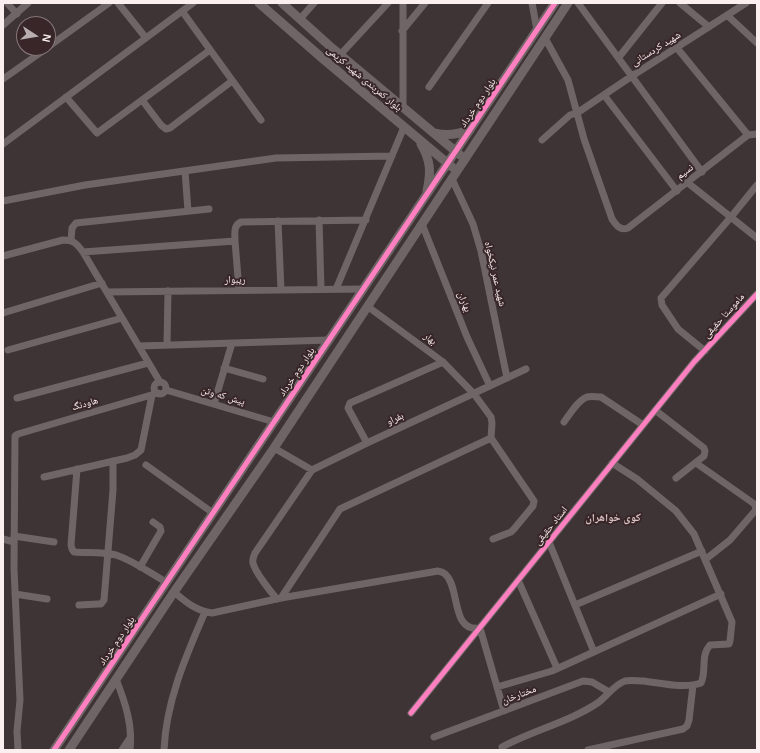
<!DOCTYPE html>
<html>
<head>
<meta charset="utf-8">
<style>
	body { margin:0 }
	#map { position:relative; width:760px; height:753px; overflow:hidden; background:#3e3436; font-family:Helvetica,sans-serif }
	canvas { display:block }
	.frame { position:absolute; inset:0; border:4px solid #fbeff0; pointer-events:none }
	.north { position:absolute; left:16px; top:16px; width:40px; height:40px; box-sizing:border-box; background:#382628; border:1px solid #867678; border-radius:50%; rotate:102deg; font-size:11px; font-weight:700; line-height:16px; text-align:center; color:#fbeff0 }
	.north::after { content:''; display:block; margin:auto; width:14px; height:18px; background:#b9aeaf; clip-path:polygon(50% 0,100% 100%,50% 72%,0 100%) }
</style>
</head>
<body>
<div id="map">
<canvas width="760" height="753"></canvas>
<div class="frame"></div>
<div class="north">N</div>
</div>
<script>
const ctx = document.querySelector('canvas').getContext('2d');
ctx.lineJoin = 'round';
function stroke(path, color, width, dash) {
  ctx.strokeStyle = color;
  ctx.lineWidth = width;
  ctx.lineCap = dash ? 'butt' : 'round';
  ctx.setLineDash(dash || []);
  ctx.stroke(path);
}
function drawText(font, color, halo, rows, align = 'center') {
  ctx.font = font + ' Helvetica,"Noto Naskh Arabic",sans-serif';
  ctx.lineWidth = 4;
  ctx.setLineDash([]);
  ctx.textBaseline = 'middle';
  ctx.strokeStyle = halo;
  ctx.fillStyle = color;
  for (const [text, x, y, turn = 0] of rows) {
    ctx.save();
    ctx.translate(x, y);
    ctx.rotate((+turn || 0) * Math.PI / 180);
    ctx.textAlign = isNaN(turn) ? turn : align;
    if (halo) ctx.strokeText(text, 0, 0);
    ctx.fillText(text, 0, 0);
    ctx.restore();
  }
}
const minor = new Path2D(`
	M7 3 17 14
	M118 3 146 38
	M403 3V108
	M532 3 537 30
	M578 3 702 172
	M680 3 709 27
	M182 11 261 120
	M728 16 757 43
	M300 19 314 3
	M3 25 28 3
	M402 31 425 3
	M545 38 568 80 584 139 612 219C616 225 620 231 628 228L748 135 757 134
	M48 47 109 3
	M677 48 748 135
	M340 55 388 3
	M619 57 662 3
	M3 79 47 48
	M429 87 488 3
	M604 95 677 191
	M66 97 97 133 210 50
	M142 100 161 125 166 129 170 128 232 81
	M542 140 570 115 577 113 632 76 746 3
	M3 144 193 3
	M185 171 188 211
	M452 179 473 224 481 251 507 378
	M688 183 757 238
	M3 201 85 185 276 158 392 156
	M319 220 321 289
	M278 221 281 290
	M422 224 467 337 490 386
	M71 241 72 228 76 223 209 209
	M235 241 239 290
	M83 252 160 382
	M3 256 63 240C74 240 77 244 83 252L235 241C235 233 233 226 241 222L366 220
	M336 289 404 127
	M107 292 364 289
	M367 306 443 362 474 394 491 417 492 423 491 438 534 501 533 506 514 529 511 532 493 539
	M3 313 102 283
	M167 345 168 291
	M139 346 329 340
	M8 350 122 318
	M705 351 678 329 662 305 661 298 731 217 757 185
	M224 368 263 379
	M154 388a6 6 0 1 1 12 0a6 6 0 1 1-12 0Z
	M166 390 274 422
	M17 398 148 363
	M214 404 232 343
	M655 410 704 448 705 451 704 456 676 478
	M564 422C570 414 578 400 587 397 591 396 597 397 601 397L643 425
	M367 443 348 408 350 403 443 362
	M274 448 312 470 367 443 526 369
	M696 463 753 503 756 506 755 511 730 540 706 559
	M146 465 213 513
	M77 469 71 545 72 549 74 552C88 553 103 552 116 555 134 561 150 573 166 582
	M44 477 127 458 135 455 141 450 152 395
	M14 536 54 542
	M3 539 14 542
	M549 542 594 652
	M140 567 161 531 160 527 153 522
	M518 580 557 668
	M174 592C186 602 196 611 212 613L281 598 438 571C441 572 444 572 446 575 460 588 451 633 480 628L504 711
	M15 594 47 599
	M281 598 340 509 491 438
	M277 599C270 591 255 572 253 563 252 559 254 556 255 553L312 470
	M79 605 98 604H101L104 600 113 490V461
	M575 605 702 551
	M116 679C125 702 133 725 130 750
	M497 687 552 671 721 594
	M411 713 694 362 757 294
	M434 737 583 681 592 682 609 692
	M502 747C533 730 570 722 599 702 607 696 615 684 625 681 631 680 638 681 643 681 661 683 684 689 701 683 707 671 700 656 710 645L729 644 730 641 732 622 694 534 676 511 637 479 612 463
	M18 750 17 731 20 700 14 569 15 436 18 434 158 393
	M122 750 130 738
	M164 750C166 701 186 656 205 612
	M588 750 683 729 687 726 689 720 693 685`);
const tertiary = new Path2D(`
	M259 3 322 58 452 167
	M282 3 332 48 460 155
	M435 133C447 136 459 134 470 130
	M421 144C431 161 431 172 427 191
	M54 750 555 3
	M69 750 174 592 274 448 568 3`);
const cycleway = new Path2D(`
	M411 713 694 362 757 294
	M54 750 555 3`);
const streetNames = [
	["شهید کردستانی",656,49,-32],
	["بلوار کمربندی شهید کریمی",364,79,40],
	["بلوار دوم خرداد",478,103,-56],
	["نسیم",685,172,-38],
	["شهید عمر نیکخواه",495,274,77],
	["ریبوار",235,280,-1],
	["بهاران",464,302,68],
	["ماموستا حقیقی",724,316,-48],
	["بهار",430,339,38],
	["بلوار دوم خرداد",297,372,-56],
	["پیش که وتن",223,396,16],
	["هاودنگ",85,404,-16],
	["بفراو",395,419,-25],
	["استاد حقیقی",551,526,-51],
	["بلوار دوم خرداد",117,641,-56],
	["مختارخان",519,695,-21]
];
const neighbourhoodNames = [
	["کوی خواهران",613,518]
];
stroke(minor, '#6f6566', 7);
stroke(tertiary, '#6f6566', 9);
stroke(cycleway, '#ff80c0', 5);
drawText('10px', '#fbeff0', '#382628', streetNames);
drawText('bold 11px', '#dbc3c5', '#382628', neighbourhoodNames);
</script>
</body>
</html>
